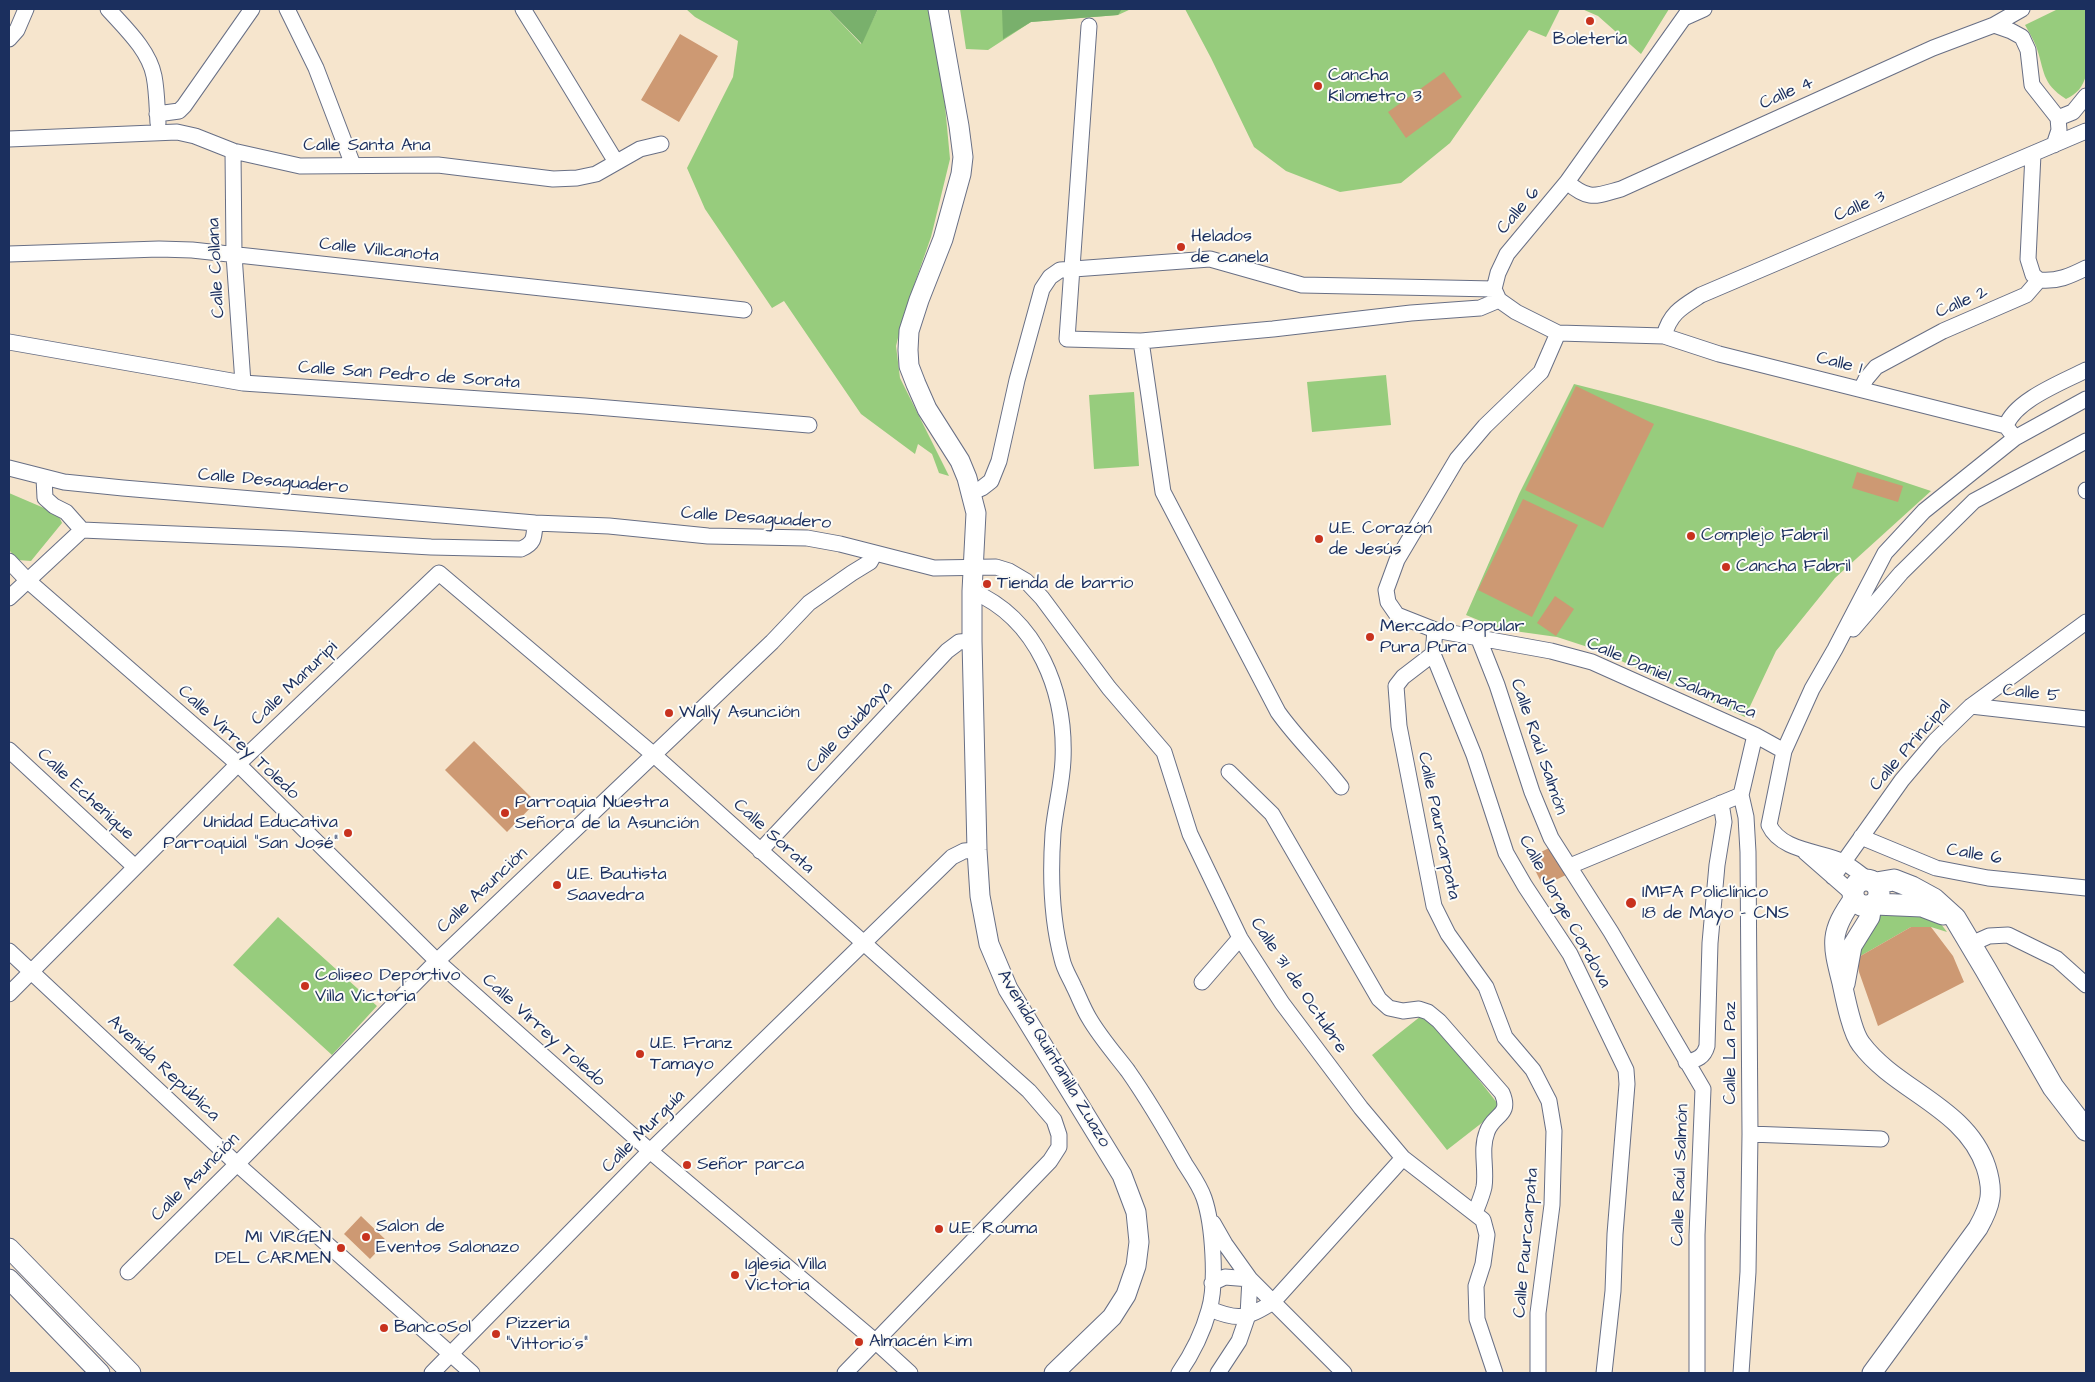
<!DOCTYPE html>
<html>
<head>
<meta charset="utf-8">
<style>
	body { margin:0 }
	#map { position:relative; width:2095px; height:1382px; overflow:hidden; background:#f6e5cd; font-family:"Architects Daughter",sans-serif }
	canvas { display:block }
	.frame { position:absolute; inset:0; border:10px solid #1b2f5e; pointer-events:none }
</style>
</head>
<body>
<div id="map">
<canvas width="2095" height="1382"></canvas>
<div class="frame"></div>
</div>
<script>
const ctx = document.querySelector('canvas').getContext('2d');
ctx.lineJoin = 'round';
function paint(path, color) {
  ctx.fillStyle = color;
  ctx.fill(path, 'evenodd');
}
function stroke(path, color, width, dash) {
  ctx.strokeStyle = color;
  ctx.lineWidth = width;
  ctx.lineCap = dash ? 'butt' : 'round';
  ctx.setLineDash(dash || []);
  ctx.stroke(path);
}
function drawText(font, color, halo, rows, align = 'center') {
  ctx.font = font + ' "Architects Daughter",sans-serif';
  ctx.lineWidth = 4;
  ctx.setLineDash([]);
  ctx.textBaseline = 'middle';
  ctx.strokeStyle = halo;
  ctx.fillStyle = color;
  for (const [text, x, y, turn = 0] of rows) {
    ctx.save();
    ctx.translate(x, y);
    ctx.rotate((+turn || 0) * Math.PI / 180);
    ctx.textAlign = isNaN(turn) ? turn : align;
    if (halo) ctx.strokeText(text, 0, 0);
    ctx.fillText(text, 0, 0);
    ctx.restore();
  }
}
const green = new Path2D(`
	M686 9H828L861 44 878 9H931L942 73 950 159 931 237 904 314 896 346 900 378 949 476 939 473 932 454 918 444 915 454 861 414 784 301 772 308 705 209 687 168 733 77 738 41 695 17Z
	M960 9H1131L1118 15 1031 22 988 50 966 49Z
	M1185 9H1560L1546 37 1529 30 1450 143 1401 183 1340 192 1286 171 1254 147 1211 58Z
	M1582 9H1669L1641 54 1598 16Z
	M2058 9H2086V75C2083 87 2077 94 2066 99 2041 83 2045 71 2036 46 2033 39 2029 32 2025 25Z
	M1386 375 1391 425 1312 432 1307 382Z
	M1574 384C1695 414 1813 451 1931 491L1835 578 1776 651 1745 717 1597 650 1557 637 1500 629 1466 615 1519 494Z
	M1134 392 1139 466 1094 469 1089 395Z
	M9 493 58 514 62 523 31 561 18 560 9 550Z
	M1884 908 1932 912 1947 932 1931 927H1911L1857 958 1867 926Z
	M278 917 377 1006 332 1055 233 965Z
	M1426 1012 1501 1108 1447 1150 1372 1055Z`);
const forest = new Path2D(`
	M828 9H878L862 44Z
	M1002 9H1122L1118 15 1031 22 1003 39Z`);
const building = new Path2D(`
	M680 34 718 56 679 122 641 100Z
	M1444 72 1462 97 1406 138 1388 112Z
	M1576 386 1654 424 1603 528 1525 490Z
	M1857 472 1903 486 1898 502 1852 488Z
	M1523 499 1578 525 1532 617 1478 590Z
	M1555 596 1574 609 1556 636 1537 623Z
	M474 741 536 802 507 832 445 770Z
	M1553 846 1568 874 1543 886 1529 858Z
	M1911 927H1931L1953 956 1964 982 1878 1026 1859 972 1857 958Z
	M361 1216 387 1241 370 1259 344 1234Z`);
const minor = new Path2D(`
	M108 9C125 28 149 50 154 76 157 91 157 108 158 123
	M287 9 316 68 353 165
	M523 9 616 162
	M1690 9 1567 182 1507 254 1498 273 1494 289 1499 300 1516 312 1558 333 1664 336 1719 354 2006 426 2015 438
	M1684 18 1704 9
	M1994 25 2011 31 2022 37 2028 50 2032 85 2058 118 2059 130 2054 145
	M1089 26 1067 339 1141 341 1273 329 1411 313 1480 308 1499 300
	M9 39 17 30 26 9
	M157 114 179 111 184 106 252 9
	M2058 118 2073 112 2086 96
	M9 139 177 132 195 136 233 151 300 166 438 165 553 179 577 178 596 174 640 149 661 144
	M233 151 234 255 243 383
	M2033 154 2028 259 2033 275 2039 280
	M1567 182C1589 201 1595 196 1621 189L1933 48 1994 25 2022 9
	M9 254 159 249 192 250 744 310
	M2039 280C2057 282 2070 276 2086 268
	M1558 333 1541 372 1485 426 1457 459 1397 560 1386 590 1388 602 1397 615 1435 630 1551 651 1592 662 1755 735 1784 751
	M1664 336C1670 313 1682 307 1701 295L2086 131
	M1141 341 1163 492 1278 712C1297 739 1321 761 1341 787
	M9 342 243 383 585 406 809 425
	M1861 389 1866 379 1876 367 1943 331 2026 295 2039 280
	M2006 426C2015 400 2063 382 2086 370
	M9 468 64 482 123 488 535 523 609 526 708 536 807 538 840 544 934 568 996 567 1009 571 1026 581 1042 598 1109 688 1164 752 1190 834 1240 938 1282 1003 1361 1108 1403 1158 1483 1220 1487 1235 1483 1264 1476 1286 1477 1319 1495 1373
	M44 478 45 498 54 506 66 512 82 530
	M2086 490V491
	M971 493 982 488 991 481 999 461 1017 380 1042 289 1050 277 1060 270 1210 259 1302 285 1494 289
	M82 530 292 539 431 547 521 549C535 543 534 537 535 523
	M9 561 27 580 238 764 437 961 650 1151 875 1341 910 1373
	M972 591C1038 619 1066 692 1063 760 1062 785 1055 809 1053 833 1050 876 1051 918 1062 959 1064 969 1070 978 1074 987 1079 997 1083 1008 1089 1018 1100 1037 1115 1054 1128 1071 1149 1101 1167 1132 1185 1164 1192 1175 1200 1186 1204 1198 1213 1224 1217 1284 1209 1310 1203 1332 1192 1354 1179 1373
	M9 598 82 530
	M1853 629 1901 573 1974 501 2086 441
	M1435 630 1433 654 1403 677 1396 686 1399 726 1434 906 1448 934 1486 987 1505 1037 1533 1070 1549 1101 1554 1131 1552 1205 1538 1313V1373
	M1478 637 1497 685 1532 792 1551 838 1611 932 1703 1089 1697 1235V1373
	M1433 654 1474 755 1506 853 1525 886 1570 954 1626 1070 1627 1084 1615 1234 1613 1291 1604 1373
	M1971 706 2086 719
	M9 750 135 867
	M1229 772 1272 814 1379 999 1389 1008 1403 1011 1419 1009 1428 1012 1439 1021 1502 1093C1512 1116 1493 1114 1487 1132 1480 1150 1487 1169 1484 1187 1482 1196 1478 1205 1475 1213
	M1861 837 1936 868 1988 878 2086 888
	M760 851 947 651 959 642 972 641
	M1805 852 1853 894
	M1570 866 1741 795
	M1833 877 1902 780 1935 741 1971 706 2086 622
	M1867 879C1859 873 1850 865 1841 861 1819 851 1781 851 1769 825L1784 751 1812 689 1835 649 1885 553 1924 511 2015 438 2086 399
	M1971 944 1989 936 2008 935 2057 959 2086 985
	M9 951 237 1164 472 1373
	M1202 982 1240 938
	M9 994 238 764 439 573 654 755 1029 1091 1054 1120 1059 1135V1147L1050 1161 845 1373
	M1686 1062C1697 1060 1704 1057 1707 1046L1710 943 1717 865 1724 822 1721 803
	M1750 1134 1881 1139
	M1213 1223 1225 1244 1250 1279 1344 1373
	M128 1272 237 1164 437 961 772 642 809 603 852 573 870 562 875 553
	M1212 1283 1225 1277 1250 1279
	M1210 1309C1238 1321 1247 1319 1273 1302L1403 1158
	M432 1373 650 1151 952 857 964 851 977 850
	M1218 1373 1239 1341 1248 1315 1250 1279
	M1741 1373 1748 1272 1750 1134 1748 852 1746 817 1741 795 1755 735`);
const tertiary = new Path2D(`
	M938 9 959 126 963 157 961 174 943 239 919 300 909 331 908 350 909 366 916 384 927 409 960 461 967 478 976 513 972 591V641L977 850 980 896 989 944 1008 989 1122 1175 1136 1212 1139 1242 1136 1266 1126 1295 1112 1317 1054 1373
	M1854 898C1829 933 1832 943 1842 983 1845 997 1852 1033 1861 1044 1896 1091 1966 1107 1986 1167 1994 1192 1991 1205 1978 1228L1872 1373
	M1845 984 1852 946 1870 917 1872 905
	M9 1248 131 1373
	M9 1279 100 1373`);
const secondary = new Path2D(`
	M1853 893a13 13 0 1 1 26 0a13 13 0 1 1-26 0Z
	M1876 883 1894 880 1912 887 1934 899 1955 918 1986 970 2053 1087 2086 1130
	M1875 904 1922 906 1943 914`);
const markers = [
	[1590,21,5,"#c8321e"],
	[1318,86,5,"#c8321e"],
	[1181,247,5,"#c8321e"],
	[1691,536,5,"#c8321e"],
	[1319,539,5,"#c8321e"],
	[1726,567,5,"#c8321e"],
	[987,584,5,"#c8321e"],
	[1370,637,5,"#c8321e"],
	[669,713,5,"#c8321e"],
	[505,813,5,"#c8321e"],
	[348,833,5,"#c8321e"],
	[557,885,5,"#c8321e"],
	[1631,903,6,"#c8321e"],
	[305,986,5,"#c8321e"],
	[640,1054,5,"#c8321e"],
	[687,1165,5,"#c8321e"],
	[939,1229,5,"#c8321e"],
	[366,1237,5,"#c8321e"],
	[341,1248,5,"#c8321e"],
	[735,1275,5,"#c8321e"],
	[384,1328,5,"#c8321e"],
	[496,1334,5,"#c8321e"],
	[859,1342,5,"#c8321e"]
];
const poiNames = [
	["Boletería",1590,40,"center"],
	["Cancha",1328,76],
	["Kilometro 3",1328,97],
	["Helados",1191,237],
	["de canela",1191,258],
	["U.E. Corazón",1329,529],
	["de Jesús",1329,550],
	["Complejo Fabril",1701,536],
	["Cancha Fabril",1736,567],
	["Tienda de barrio",997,584],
	["Mercado Popular",1380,627],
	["Pura Pura",1380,648],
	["Wally Asunción",679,713],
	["Parroquia Nuestra",515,803],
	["Señora de la Asunción",515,824],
	["Unidad Educativa",338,823,"right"],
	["Parroquial \"San José\"",338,844,"right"],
	["U.E. Bautista",567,875],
	["Saavedra",567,896],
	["IMFA Policlínico",1642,893],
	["18 de Mayo - CNS",1642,914],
	["Coliseo Deportivo",315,976],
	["Villa Victoria",315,997],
	["U.E. Franz",650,1044],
	["Tamayo",650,1065],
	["Señor parca",697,1165],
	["Salon de",376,1227],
	["Eventos Salonazo",376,1248],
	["U.E. Rouma",949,1229],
	["MI VIRGEN",331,1238,"right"],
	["DEL CARMEN",331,1259,"right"],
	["Iglesia Villa",745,1265],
	["Victoria",745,1286],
	["Pizzeria",506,1324],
	["\"Vittorio´s\"",506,1345],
	["BancoSol",394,1328],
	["Almacén kim",869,1342]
];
const streetNames = [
	["Calle 4",1787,94,-24],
	["Calle Santa Ana",367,146],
	["Calle 3",1860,207,-23],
	["Calle 6",1519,211,-50],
	["Calle Villcanota",379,251,6],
	["Calle Collana",217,268,-93],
	["Calle 2",1962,303,-24],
	["Calle 1",1839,364,14],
	["Calle San Pedro de Sorata",409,376,4],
	["Calle Desaguadero",273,482,5],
	["Calle Desaguadero",756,519,4],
	["Calle Daniel Salamanca",1671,679,23],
	["Calle Manuripi",295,684,-44],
	["Calle 5",2031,694,6],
	["Calle Quiabaya",850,728,-47],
	["Calle Virrey Toledo",238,743,43],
	["Calle Principal",1911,746,-49],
	["Calle Raúl Salmón",1538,747,71],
	["Calle Echenique",85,795,43],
	["Calle Paurcarpata",1438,826,78],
	["Calle Sorata",773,837,42],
	["Calle 6",1974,855,10],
	["Calle Asunción",483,891,-43],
	["Calle Jorge Cordova",1564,912,61],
	["Calle 31 de Octubre",1298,986,56],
	["Calle Virrey Toledo",543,1031,42],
	["Calle La Paz",1731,1053,-90],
	["Avenida Quintanilla Zuazo",1053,1059,59],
	["Avenida República",163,1069,43],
	["Calle Murguía",644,1132,-45],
	["Calle Raúl Salmón",1681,1175,-88],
	["Calle Asunción",196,1178,-45],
	["Calle Paurcarpata",1527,1243,-85]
];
paint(green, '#97cc7d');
paint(forest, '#79b06c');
paint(building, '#cd9973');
stroke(minor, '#686f85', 17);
stroke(tertiary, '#686f85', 21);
stroke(secondary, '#686f85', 23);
stroke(minor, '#fff', 15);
stroke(tertiary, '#fff', 19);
stroke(secondary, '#fff', 21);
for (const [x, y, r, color] of markers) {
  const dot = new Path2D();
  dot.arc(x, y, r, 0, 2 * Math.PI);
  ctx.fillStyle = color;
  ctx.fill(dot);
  stroke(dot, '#fdfcf7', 2);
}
drawText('18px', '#1b2f5e', '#fdfcf7', poiNames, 'left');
drawText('18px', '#1b2f5e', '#fdfcf7', streetNames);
</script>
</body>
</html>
